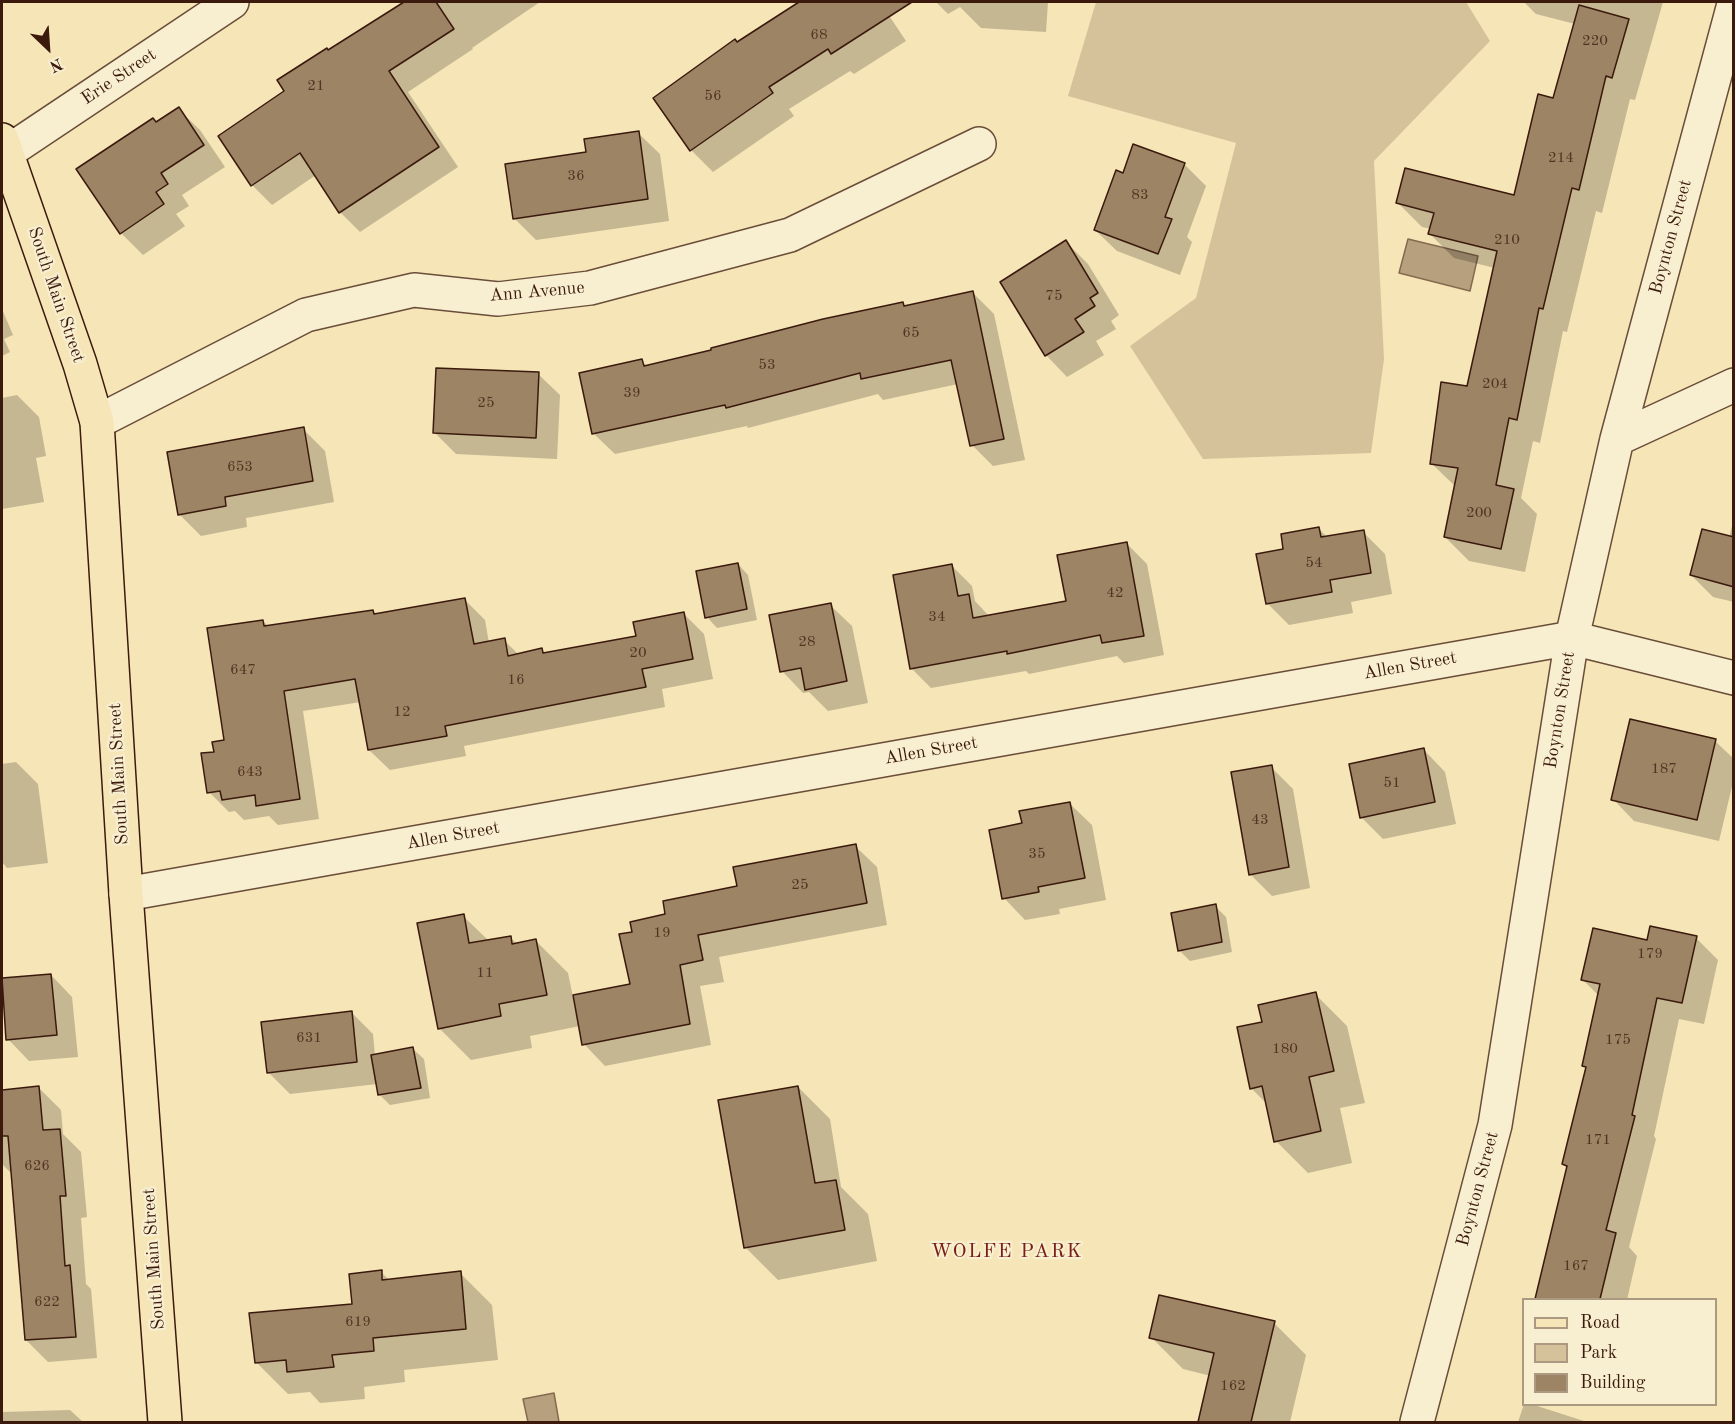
<!DOCTYPE html>
<html>
<head>
<meta charset="utf-8">
<style>
	body { margin:0 }
	#map { position:relative; width:1735px; height:1424px; overflow:hidden; background:#f5e5b7; font-family:"Old Standard TT",serif }
	canvas { display:block }
	.frame { position:absolute; inset:0; border:3px solid #3b1a0d; pointer-events:none }
	.legend { position:absolute; left:1522px; top:1298px; width:195px; height:108px; box-sizing:border-box; background:#f8eed0; border:2px solid #ac9982; margin:0; padding:8px 10px; list-style:none; font-size:18px; color:#3b1a0d }
	.legend li { display:flex; align-items:center; gap:12px; height:30px }
	.legend b { width:30px; border:2px solid #ac9982 }
	.north { position:absolute; left:18px; top:18px; width:60px; height:60px; -webkit-text-stroke:4px #f8eed0; paint-order:stroke; rotate:155deg; font-size:16px; font-weight:700; line-height:24px; text-align:center; color:#3b1a0d }
	.north::after { content:''; display:block; margin:auto; width:21px; height:27px; background:#3b1a0d; clip-path:polygon(50% 0,100% 100%,50% 72%,0 100%) }
</style>
</head>
<body>
<div id="map">
<canvas width="1735" height="1424"></canvas>
<div class="frame"></div>
<ul class="legend">
<li><b style="height:8px;background:#f5e5b7"></b>Road</li>
<li><b style="height:16px;background:#d5c29a"></b>Park</li>
<li><b style="height:16px;background:#9c8465"></b>Building</li>
</ul>
<div class="north">N</div>
</div>
<script>
const ctx = document.querySelector('canvas').getContext('2d');
ctx.lineJoin = 'round';
function paint(path, color) {
  ctx.fillStyle = color;
  ctx.fill(path, 'evenodd');
}
function stroke(path, color, width, dash) {
  ctx.strokeStyle = color;
  ctx.lineWidth = width;
  ctx.lineCap = dash ? 'butt' : 'round';
  ctx.setLineDash(dash || []);
  ctx.stroke(path);
}
function drawText(font, color, halo, rows, align = 'center') {
  ctx.font = font + ' "Old Standard TT",serif';
  ctx.lineWidth = 4.5;
  ctx.setLineDash([]);
  ctx.textBaseline = 'middle';
  ctx.strokeStyle = halo;
  ctx.fillStyle = color;
  for (const [text, x, y, turn = 0] of rows) {
    ctx.save();
    ctx.translate(x, y);
    ctx.rotate((+turn || 0) * Math.PI / 180);
    ctx.textAlign = isNaN(turn) ? turn : align;
    if (halo) ctx.strokeText(text, 0, 0);
    ctx.fillText(text, 0, 0);
    ctx.restore();
  }
}
const green = new Path2D(`
	M1096 2H1466L1490 41 1374 161 1384 359 1371 453 1203 459 1130 346 1196 298 1236 143 1068 96Z`);
const water = new Path2D(`
	M1408 239 1478 256 1470 291 1399 273Z
	M554 1393 559 1422H528L523 1399Z`);
const shadow = new Path2D(`
	M407 2H540L472 48 473 49 408 92 458 167 360 232 340 212 316 175 272 205 252 185 286 92 329 52Z
	M802 2H880L906 41 854 74 850 71 789 109 794 116 713 172 691 150 737 44Z
	M936 2H1048L1046 32 981 28 960 7 948 14Z
	M1524 2H1663L1635 100 1630 99 1602 213 1596 211 1567 332 1563 331 1540 443 1533 441 1521 498 1537 514 1525 572 1469 561 1445 537 1456 487 1431 463 1468 387 1495 268 1454 258 1430 234 1431 229 1422 227 1398 203 1515 197 1554 100 1575 24 1536 14Z
	M178 109 200 130 225 167 182 195 189 206 176 214 185 226 143 255 121 233 157 123Z
	M638 133 660 154 669 221 536 240 515 219 587 153Z
	M1184 164 1206 186 1187 237 1192 242 1180 275 1117 251 1095 230 1124 175Z
	M1066 242 1088 264 1119 315 1111 321 1116 329 1096 341 1104 355 1067 377 1046 355Z
	M973 293 994 314 1025 460 993 466 972 445 958 384 883 400 878 394 748 428 747 426 615 454 593 433 642 361 647 367 902 304 905 307Z
	M2 309 13 335 4 339 10 352 2 356Z
	M538 374 560 395 557 459 456 454 434 432Z
	M17 395 39 417 46 456 36 458 44 502 2 509V398Z
	M303 429 325 451 334 502 246 518 247 527 201 536 179 514Z
	M1733 522 1734 602 1713 597 1691 575 1729 538Z
	M1319 529 1328 538 1363 532 1385 554 1392 594 1351 602 1353 613 1289 625 1267 603 1285 551Z
	M1127 544 1147 564 1164 655 1124 663 1117 656 1029 674 1026 671 931 688 911 668 952 566 972 586 975 601 989 616 1068 602Z
	M738 564 748 575 757 620 717 628 707 617Z
	M464 599 485 620 489 643 504 640 519 655 542 650 546 654 637 637 684 614 704 634 713 679 662 689 665 707 464 746 466 756 390 770 369 750 361 702 303 711 319 819 278 825 269 816 244 820 235 811 229 812 209 792 215 753 226 742 263 621 269 627 373 611 377 615Z
	M830 605 852 626 868 703 828 711 809 692 803 693 782 671Z
	M1715 741 1734 759V778L1719 841 1634 821 1613 799Z
	M1424 750 1445 772 1456 824 1383 839 1361 817Z
	M16 762 38 784 48 863 7 868 2 862V764Z
	M1271 767 1293 789 1310 888 1272 896 1250 874Z
	M1070 804 1092 825 1106 900 1059 909 1060 914 1025 920 1004 898 1024 824Z
	M855 846 877 867 887 925 719 957 724 982 700 986 711 1045 605 1066 584 1044 580 1026 530 1036 532 1048 471 1060 439 1028 463 916 489 941 510 937 517 944 536 941 568 973 573 997 632 985 633 933 667 915 739 887Z
	M1215 906 1226 917 1232 952 1190 961 1179 950Z
	M1696 938 1718 960 1704 1024 1679 1019 1654 1136 1656 1139 1629 1247 1637 1256 1627 1300H1537L1568 1169 1563 1164 1587 1069 1584 1066 1599 996 1582 979 1648 942Z
	M51 975 72 997 78 1057 29 1061 8 1039Z
	M1315 994 1347 1026 1365 1103 1340 1108 1352 1163 1308 1173 1276 1141 1267 1104 1251 1088 1263 1023Z
	M351 1012 373 1034 375 1056 413 1049 424 1059 430 1098 390 1105 379 1094 377 1084 290 1094 268 1072Z
	M798 1087 830 1119 841 1187 868 1214 877 1261 778 1280 746 1248Z
	M39 1088 61 1110 63 1134 81 1152 87 1217 81 1218 86 1284 91 1289 97 1358 48 1362 26 1340 13 1175 2 1164V1091Z
	M381 1272 389 1280 460 1273 492 1305 498 1360 404 1370 405 1382 364 1387 365 1399 320 1403 310 1392 288 1394 256 1362 353 1305Z
	M1274 1323 1306 1355 1290 1422H1200L1211 1376 1183 1369 1151 1337Z
	M1524 1404H1531L1587 1422H1518Z
	M70 1410 83 1422H2V1412Z`);
const building = new Path2D(`
	M404 2H436L454 29 389 71 439 147 339 213 300 153 251 186 218 136 284 91 277 80 327 48 328 50Z
	M799 2H912L831 54 828 49 769 87 773 93 690 151 653 98 735 39 737 42Z
	M1579 5 1629 19 1612 78 1606 76 1579 190 1572 188 1543 309 1539 308 1517 420 1509 418 1496 485 1514 489 1501 549 1444 537 1458 468 1430 464 1441 382 1467 386 1497 251 1428 234 1434 213 1396 203 1405 168 1514 195 1538 94 1553 98Z
	M179 107 204 145 161 173 168 184 156 192 164 204 120 234 76 169 153 118 156 122Z
	M639 131 648 199 513 219 505 164 586 152 584 139Z
	M1133 144 1185 163 1165 217 1172 219 1158 254 1094 230 1116 170 1123 173Z
	M1066 240 1098 293 1090 298 1095 306 1075 319 1084 332 1045 356 1000 282Z
	M973 291 1004 439 970 446 951 360 861 379 860 373 726 408 725 405 592 434 579 373 642 359 644 366 711 350V348L823 319 903 302 904 306Z
	M436 368 539 372 536 438 433 433Z
	M304 427 313 481 225 497 226 506 178 515 167 452Z
	M1319 527 1321 537 1364 530 1371 573 1330 580 1332 592 1266 604 1256 554 1283 549 1281 534Z
	M1702 529 1734 537V587L1690 575Z
	M1127 542 1144 636 1102 643 1100 635 1007 654V651L910 669 893 575 952 564 958 596 969 594 973 618 1066 601 1057 555Z
	M738 563 747 609 705 618 696 571Z
	M465 598 474 644 505 638 508 656 542 648 543 653 636 636 633 622 684 612 693 659 642 669 646 687 445 726 447 736 368 750 355 679 284 691 300 799 256 806 255 795 222 800 220 791 207 793 201 753 214 752 212 742 224 740 207 628 263 620 264 626 373 610 374 614Z
	M831 603 847 681 805 690 801 668 780 672 769 615Z
	M1630 719 1716 739 1697 820 1611 800Z
	M1424 748 1435 802 1360 818 1349 764Z
	M1272 765 1289 867 1249 875 1231 772Z
	M1070 802 1085 878 1038 887 1039 892 1002 899 989 830 1022 823 1019 811Z
	M856 844 867 903 698 935 703 960 680 965 690 1024 582 1045 573 995 630 984 619 934 632 932 630 922 665 914 663 901 737 886 733 867Z
	M1216 904 1222 942 1178 951 1171 913Z
	M464 914 469 943 511 936 512 944 536 939 547 995 499 1004 501 1016 438 1029 417 923Z
	M1650 926 1697 936 1682 1003 1657 998 1632 1115 1635 1116 1606 1230 1616 1233 1600 1299H1535L1567 1166 1562 1164 1586 1067 1582 1066 1600 984 1581 980 1593 928 1647 940Z
	M51 974 57 1035 6 1040 2 978Z
	M1316 992 1334 1071 1309 1077 1321 1131 1274 1142 1262 1086 1250 1089 1237 1027 1262 1022 1258 1005Z
	M352 1011 357 1062 267 1073 261 1022Z
	M413 1047 421 1088 378 1095 371 1055Z
	M39 1086 43 1130 60 1129 66 1196H60L65 1266 70 1265 76 1337 25 1340 8 1136H2V1090Z
	M798 1086 815 1183 836 1180 845 1230 744 1248 718 1100Z
	M382 1270V1280L461 1271 466 1329 373 1338 374 1351 332 1355 334 1367 287 1372 286 1360 255 1363 249 1313 352 1304 349 1274Z
	M1159 1295 1275 1321 1251 1422H1198L1214 1353 1149 1338Z`);
const minor = new Path2D(`
	M6 153 232 2
	M97 422 306 315 414 290 498 299 590 288 790 235 979 144
	M1617 439 1734 385
	M126 894 1572 638 1734 678
	M1417 1422 1495 1125 1572 638 1617 439 1734 4`);
const major = new Path2D(`
	M2 140 80 364 97 422 126 894 165 1422`);
const numberNames = [
	["68",819,35],
	["220",1595,41],
	["21",316,86],
	["56",713,96],
	["214",1561,158],
	["36",576,176],
	["83",1140,195],
	["210",1507,240],
	["75",1054,296],
	["65",911,333],
	["53",767,365],
	["204",1495,384],
	["39",632,393],
	["25",486,403],
	["653",240,467],
	["200",1479,513],
	["54",1314,563],
	["42",1115,593],
	["34",937,617],
	["28",807,642],
	["20",638,653],
	["647",243,670],
	["16",516,680],
	["12",402,712],
	["187",1664,769],
	["643",250,772],
	["51",1392,783],
	["43",1260,820],
	["35",1037,854],
	["25",800,885],
	["19",662,933],
	["179",1650,954],
	["11",485,973],
	["631",309,1038],
	["175",1618,1040],
	["180",1285,1049],
	["171",1598,1140],
	["626",37,1166],
	["167",1576,1266],
	["622",47,1302],
	["619",358,1322],
	["162",1233,1386]
];
const streetNames = [
	["Erie Street",119,77,-34],
	["Boynton Street",1671,237,-75],
	["Ann Avenue",537,292,-5],
	["South Main Street",56,295,71],
	["Allen Street",1410,666,-10],
	["Boynton Street",1560,710,-81],
	["Allen Street",931,751,-10],
	["South Main Street",119,774,-93],
	["Allen Street",453,836,-10],
	["Boynton Street",1478,1189,-75],
	["South Main Street",154,1259,-94]
];
const neighbourhoodNames = [
	["WOLFE PARK",1007,1252]
];
paint(green, '#d5c29a');
paint(water, '#b6a07d');
stroke(water, '#856a50', 1.5);
paint(shadow, '#0003');
paint(building, '#9c8465');
stroke(building, '#3b1a0d', 1.5);
stroke(minor, '#6a4d38', 36);
stroke(major, '#3b1a0d', 36);
stroke(minor, '#f8eed0', 33);
stroke(major, '#f5e5b7', 33);
drawText('15px', '#533423', null, numberNames);
drawText('18px', '#3b1a0d', '#f8eed0', streetNames);
ctx.letterSpacing = '1.5px';
drawText('20px', '#7a1f14', '#f8eed0', neighbourhoodNames);
ctx.letterSpacing = '0px';
</script>
</body>
</html>
